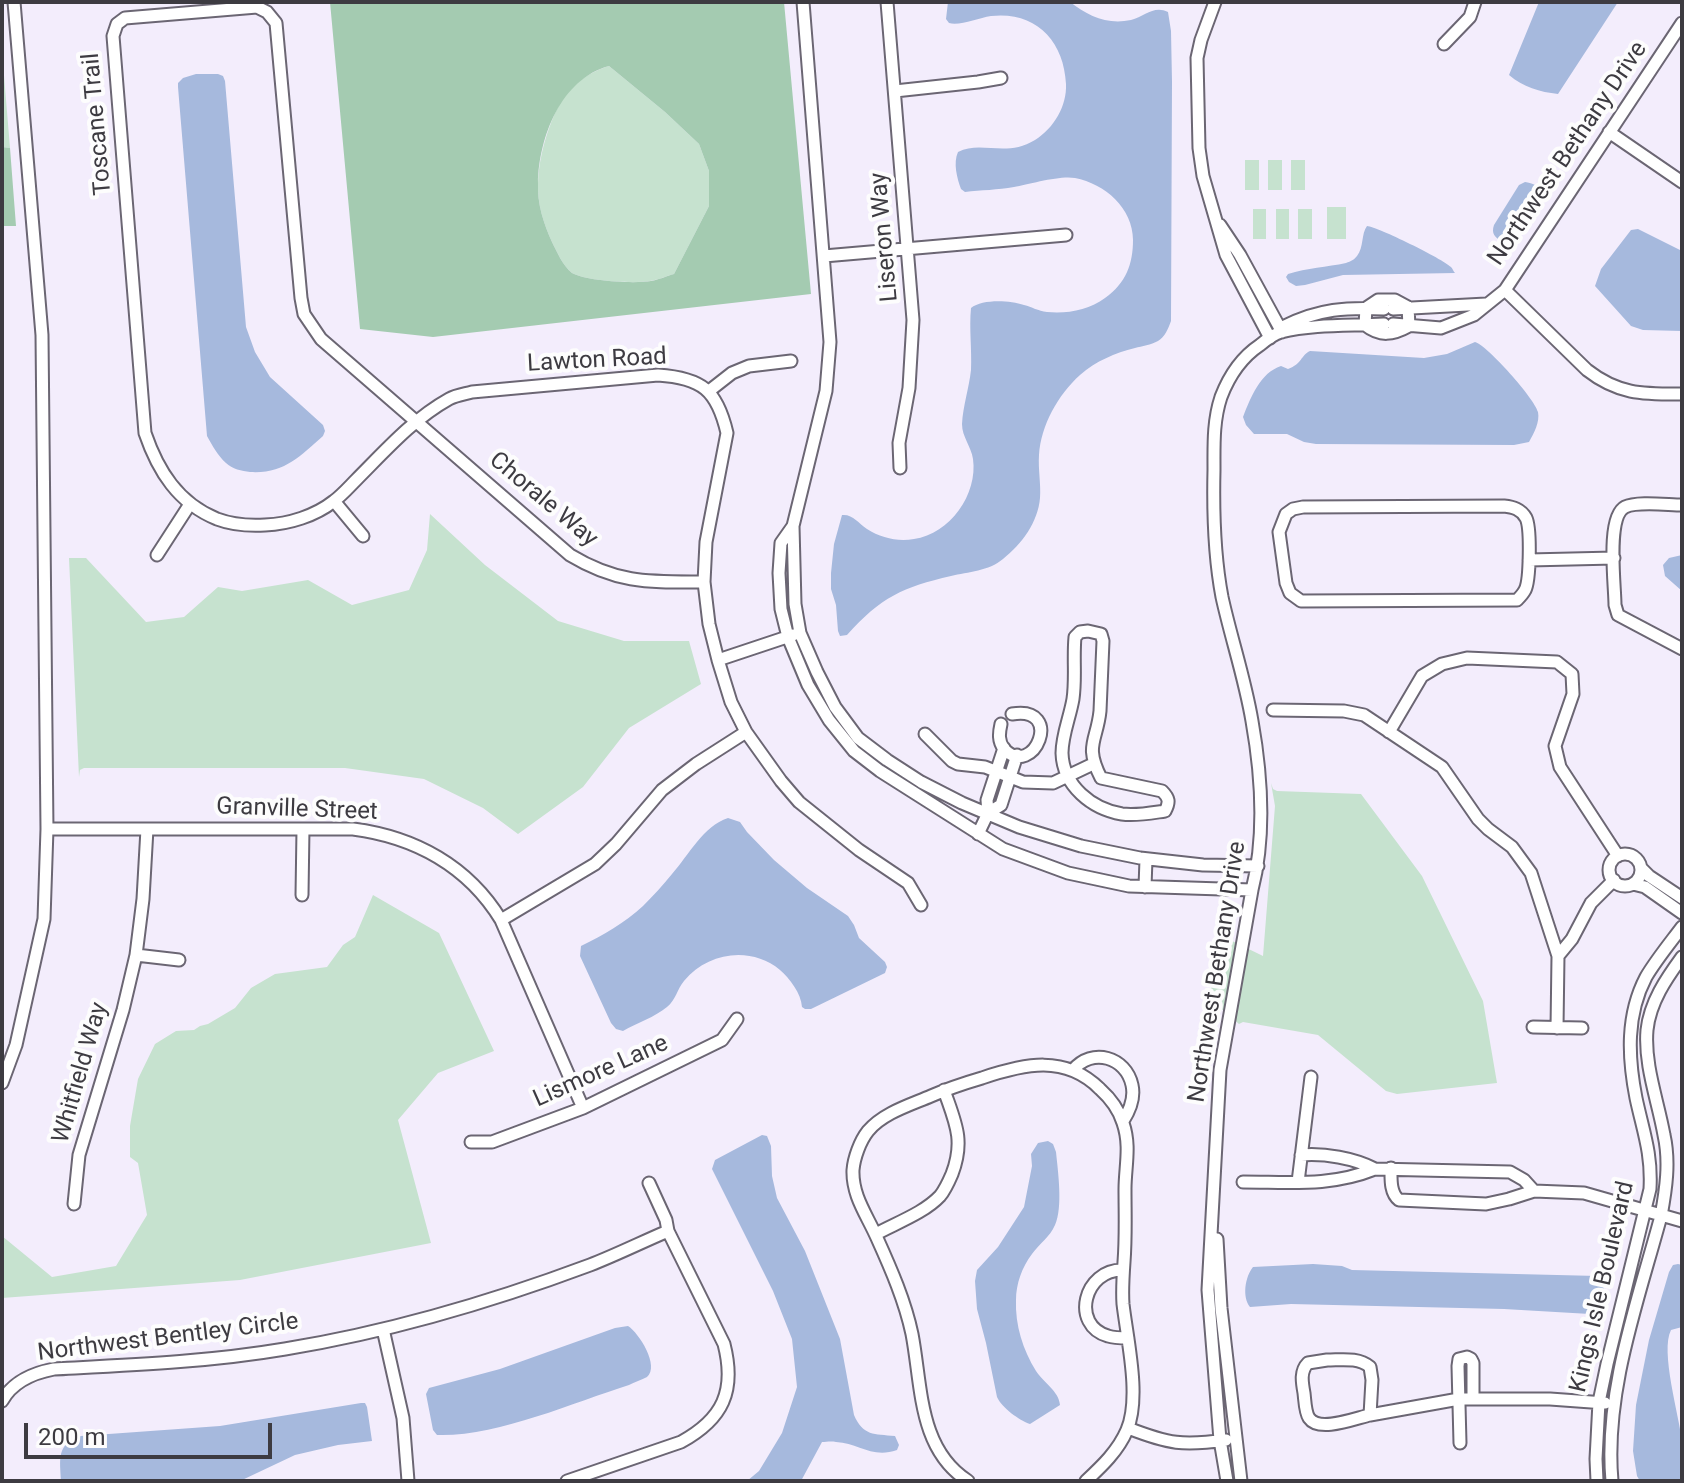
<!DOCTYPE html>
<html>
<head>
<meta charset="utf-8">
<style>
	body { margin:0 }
	#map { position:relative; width:1684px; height:1483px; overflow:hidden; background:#f3edfc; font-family:Roboto,sans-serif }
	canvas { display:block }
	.frame { position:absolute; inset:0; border:4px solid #3d3b41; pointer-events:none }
	.scale { position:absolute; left:24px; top:1423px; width:248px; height:36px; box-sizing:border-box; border:4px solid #3d3b41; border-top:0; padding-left:10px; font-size:24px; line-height:28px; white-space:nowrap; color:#3d3b41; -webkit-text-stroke:6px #fdfdfd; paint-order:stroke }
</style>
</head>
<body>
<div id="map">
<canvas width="1684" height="1483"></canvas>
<div class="frame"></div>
<div class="scale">200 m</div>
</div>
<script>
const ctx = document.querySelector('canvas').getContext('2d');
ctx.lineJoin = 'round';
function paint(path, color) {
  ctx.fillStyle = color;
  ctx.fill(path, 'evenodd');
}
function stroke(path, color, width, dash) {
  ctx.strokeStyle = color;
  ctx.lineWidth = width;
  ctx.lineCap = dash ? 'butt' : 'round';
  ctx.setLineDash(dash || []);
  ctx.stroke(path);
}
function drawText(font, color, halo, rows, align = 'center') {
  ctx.font = font + ' Roboto,sans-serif';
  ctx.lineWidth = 8;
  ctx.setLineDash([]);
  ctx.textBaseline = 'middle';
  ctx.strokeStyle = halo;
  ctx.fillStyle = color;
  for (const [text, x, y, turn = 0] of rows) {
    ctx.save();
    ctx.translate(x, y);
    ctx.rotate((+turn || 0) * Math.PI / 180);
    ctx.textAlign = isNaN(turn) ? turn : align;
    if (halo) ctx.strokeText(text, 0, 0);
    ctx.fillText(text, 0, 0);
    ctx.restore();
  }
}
const green = new Path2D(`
	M2 51 10 148 2 147Z
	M609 66 665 112 699 144 709 171V206L674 274C666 276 658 280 650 281 634 284 586 281 572 273 563 266 557 252 552 242 544 224 537 204 538 183 539 155 549 121 564 96 572 84 594 70 609 66Z
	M1245 160H1259V190H1245Z
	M1268 160H1282V190H1268Z
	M1291 160H1305V190H1291Z
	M1327 207H1346V239H1327Z
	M1253 209H1266V239H1253Z
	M1276 209H1289V239H1276Z
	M1298 209H1312V239H1298Z
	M430 514 485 565 558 621 624 641H689L701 684 629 728 583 787 518 834 483 808 424 779 345 768H84L80 770 79 777 69 558H86L146 622 184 617 218 587 242 591 308 580 352 605 409 590 427 550Z
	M1271 783 1273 789 1277 791 1361 794 1422 876 1483 1001 1497 1083 1397 1094 1386 1091 1318 1035 1243 1022 1239 1024 1209 998 1223 935 1224 937 1263 956 1275 806Z
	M373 895 439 933 494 1051 438 1073 398 1120 431 1243 240 1280 2 1298V1236L52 1277 116 1266 147 1215 138 1163 130 1157V1126L138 1079 155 1044 176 1031 194 1030 200 1026 208 1024 235 1008 251 988 275 974 327 967 343 945 355 937Z`);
const forest = new Path2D(`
	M330 2H784L811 294 433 337 360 329ZM609 66 665 112 699 144 709 171V206L674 274C667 276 658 280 651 281 634 284 586 281 572 273 563 266 557 252 552 242 544 224 537 204 538 183 539 137 561 79 609 66Z
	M2 147 10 148 16 226H2Z`);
const water = new Path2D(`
	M948 2H1070C1088 16 1107 25 1131 20 1145 16 1154 5 1168 12L1171 31 1172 82 1171 321C1168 329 1165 337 1158 341 1151 345 1142 346 1135 348 1115 353 1096 361 1080 375 1058 395 1041 425 1039 455 1038 469 1041 484 1040 498 1038 522 1022 544 1003 559 989 571 968 572 951 576 903 587 881 597 847 635L840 636 838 631 836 605 831 589V573L834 544 842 515C853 514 858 523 867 529 881 538 898 542 914 539 950 534 978 494 973 459 971 446 962 437 962 424 963 406 969 388 971 370 972 349 969 329 971 308 982 299 1009 300 1024 305 1032 307 1038 311 1047 312 1067 314 1089 310 1105 298 1126 283 1133 264 1133 240 1133 208 1105 184 1075 178 1061 175 1029 184 1014 187 998 190 981 190 965 192L961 189C957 178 953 163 958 152 981 140 1006 158 1035 140 1054 128 1067 106 1066 84 1064 40 1035 11 991 16 978 18 960 26 949 23L946 19Z
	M1539 2H1618L1558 94C1540 92 1523 87 1509 75Z
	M196 74H218L223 76 225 81 246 327 255 352 270 377 323 425 325 431 323 436C299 457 284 474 250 472 242 471 232 469 226 463 218 456 212 445 207 436L178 87V83L183 78Z
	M1525 182C1532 183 1542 186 1542 195L1516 235 1511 241 1502 242C1495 237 1491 234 1494 225L1519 185Z
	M1367 226C1378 227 1443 259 1451 267 1453 269 1453 271 1455 273L1343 275 1305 285 1296 286 1289 282 1286 277 1288 274C1307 268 1327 267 1346 263 1351 261 1354 260 1357 256 1364 247 1361 234 1367 226Z
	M1638 229 1682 251V331L1643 330 1631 326 1595 286 1601 269 1631 230Z
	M1475 342C1488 346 1535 399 1538 412 1540 422 1534 433 1529 442L1514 445 1316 444 1304 442 1287 434H1254L1246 425 1243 417C1251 397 1260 373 1281 366L1288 369C1302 364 1301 355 1310 351L1424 358 1447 354Z
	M1682 555V591L1665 576 1663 565 1669 558Z
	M728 818 740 822 747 832 774 860 807 888 848 916 854 925 859 938 885 962 887 967 885 973 811 1009H805L802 1007C801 993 790 979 780 970 751 946 708 952 684 981 677 989 676 1000 667 1007 655 1017 637 1023 623 1031L616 1029 611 1023 580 956 581 946C604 935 624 923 643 906 653 896 663 885 672 874 689 855 703 826 728 818Z
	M762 1135 767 1136 771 1146 772 1176 777 1198 805 1251 840 1339 854 1415C863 1436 874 1434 895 1436L899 1445 897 1450C872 1459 859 1443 836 1442 831 1441 826 1442 822 1442L801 1481H747L759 1471 782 1433 797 1387 792 1339 773 1291 712 1169 715 1160Z
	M1048 1141 1053 1144 1056 1152C1058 1172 1063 1207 1055 1225 1050 1237 1039 1244 1032 1254 1022 1267 1016 1284 1016 1300 1015 1325 1023 1350 1036 1371 1043 1382 1059 1391 1060 1405L1030 1424C1019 1420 1002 1408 997 1397L986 1343 977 1309 975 1281 977 1270 998 1247 1024 1207 1032 1166 1031 1154 1038 1143Z
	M1313 1264 1342 1266 1352 1270 1598 1276 1602 1278C1605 1291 1606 1311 1590 1314L1504 1309 1291 1304 1250 1307C1242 1297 1245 1277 1253 1267Z
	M1678 1264 1682 1265V1327L1671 1330C1660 1351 1679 1415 1682 1441 1683 1453 1682 1466 1682 1479L1681 1481H1640L1637 1476 1633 1451 1636 1405 1649 1340 1669 1272 1673 1265Z
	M628 1326C639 1333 660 1366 647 1377 642 1380 634 1382 629 1385 572 1403 496 1437 437 1435L433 1430 426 1394 429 1388 500 1369 615 1328Z
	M361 1403H365L367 1407 372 1441 338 1445 295 1455 240 1481H61C60 1459 56 1444 81 1436L220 1426Z`);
const minor = new Path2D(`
	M803 2 830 342 826 391 793 526 795 604 800 633 817 672 835 707 858 738 887 760 921 782 962 803 1019 827 1081 846 1140 858 1203 865 1258 866
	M887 2 913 320 909 388 899 443 900 468
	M1215 2 1201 40 1197 58 1199 148 1203 176 1226 255 1270 338
	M1444 44 1470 17 1475 2
	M895 91 978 82 1001 78
	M1609 132 1682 182
	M1220 225 1240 255 1282 332
	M824 256 1066 235
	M1505 290 1587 370C1619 395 1644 394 1682 394
	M1378 300H1395L1408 307 1409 326C1393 335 1380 337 1365 325L1366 308Z
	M1393 309 1486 304
	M1393 324 1441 328 1474 315 1505 290 1682 23
	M1282 332 1285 326C1318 309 1347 307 1384 309
	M709 391 732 373 749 366 791 361
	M334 501 363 536
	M1682 505C1668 505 1637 501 1625 507 1606 517 1615 585 1615 605L1618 615 1682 649
	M1303 507 1504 506C1513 507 1521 509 1526 518 1531 528 1530 581 1525 590 1523 594 1520 597 1517 600L1301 601 1290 593 1286 583 1279 532 1286 514 1293 509Z
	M793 526 781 543 779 573 781 609 788 637 808 685 829 720 854 751 880 771 1003 849 1068 873 1129 886 1252 890
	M157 555 190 504
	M1529 560 1614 558
	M704 582C650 582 618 584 570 555L321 339 304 314 301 298 276 23 267 12 257 7 125 18 117 24 113 36 145 433C158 471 178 503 217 519 233 525 248 526 265 525 289 524 315 516 334 501 342 495 349 487 356 480 385 451 413 419 449 399 456 395 465 394 472 392L658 375C702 378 717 390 727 433L706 542 704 582 709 624 718 660 731 702 746 732 781 781 799 802 859 850 908 883 921 905
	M1088 631 1101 634 1103 641C1102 664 1101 687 1100 711 1097 741 1084 745 1101 778L1162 791C1169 798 1170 802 1165 811 1151 813 1136 816 1122 814 1092 809 1063 786 1062 753 1062 735 1070 717 1073 699 1076 679 1073 658 1075 637L1080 632Z
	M718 660 793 635
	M1273 710 1344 711 1364 715 1442 767 1478 819 1488 829 1512 847 1531 873 1558 956 1557 1028
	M1001 724C999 733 998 741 1004 749 1034 780 1065 705 1012 714
	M1389 732 1422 676 1442 664 1467 658 1557 662 1572 674 1573 694 1555 746 1560 767 1618 856
	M925 734 952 761 958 764 985 767 1023 782 1053 783 1093 764
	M988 813 1001 805 1017 755
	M47 829H353C415 837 468 866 501 920L583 1108
	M978 834 988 813 987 800 1004 748
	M1609 870a16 16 0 1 1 32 0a16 16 0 1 1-32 0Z
	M1641 868 1649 876 1682 898
	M1633 884 1645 887 1682 913
	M1145 887 1146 859
	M302 895 303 829
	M501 920 595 864 616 844 662 790 696 764 746 732
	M136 955 179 960
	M1558 956 1572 939 1591 903 1614 880
	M1533 1027 1582 1028
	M1073 1070C1092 1047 1126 1057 1132 1085 1135 1098 1130 1110 1123 1121
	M2 1083 16 1045 44 919 47 829 42 335 14 2
	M471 1142H492L583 1108 722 1040 737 1019
	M1301 1155C1324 1153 1354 1158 1375 1169L1510 1172 1524 1180 1534 1191 1584 1193 1682 1221
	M1391 1168C1391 1179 1390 1193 1399 1200L1486 1204 1509 1199 1534 1191
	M1243 1182C1290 1182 1330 1187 1375 1169
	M1298 1182 1311 1077
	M649 1183 666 1220 668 1231
	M74 1204 79 1155 123 1010 136 955 143 899 147 829
	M876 1234C896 1223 924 1213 940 1196 945 1190 949 1181 952 1174 965 1140 955 1122 944 1090
	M1217 1239 1221 1308 1241 1481
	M1123 1270C1084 1269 1070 1325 1108 1336 1114 1338 1121 1338 1128 1338
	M383 1329 403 1418 408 1481
	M1327 1360C1342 1360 1358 1357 1370 1367L1372 1380 1370 1415C1356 1418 1319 1433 1309 1418 1305 1412 1305 1401 1304 1393 1302 1382 1300 1371 1308 1363Z
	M2 1401C13 1381 33 1373 54 1369 131 1365 208 1362 285 1349 389 1332 491 1302 590 1265 616 1255 642 1242 668 1231L724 1344C736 1391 723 1419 681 1442L567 1481
	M1370 1415 1459 1399H1550L1605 1403
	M1128 1428C1169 1444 1183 1446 1226 1440
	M1460 1443 1458 1366 1459 1359 1467 1357 1471 1359 1473 1363V1399
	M968 1481C918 1449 922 1386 912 1334 905 1301 891 1269 877 1238 867 1215 852 1196 853 1170 854 1158 860 1141 868 1131 883 1113 910 1105 931 1096 947 1089 965 1083 982 1078 1024 1064 1065 1054 1100 1089 1110 1098 1119 1110 1123 1123 1131 1146 1125 1167 1125 1189 1125 1214 1126 1236 1124 1262 1123 1276 1122 1290 1123 1304 1127 1339 1141 1397 1127 1430 1118 1451 1102 1466 1086 1481
	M1227 1481 1220 1440 1208 1290 1220 1070 1252 890C1266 835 1262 777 1252 721 1245 679 1231 638 1222 597 1214 555 1213 512 1214 470 1214 445 1213 421 1221 397 1229 376 1242 357 1260 345 1266 340 1274 334 1281 332 1314 324 1350 326 1384 324
	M1597 1481 1596 1459 1599 1402 1607 1364 1650 1189C1652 1153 1643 1131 1636 1098 1628 1057 1626 1015 1646 977 1656 960 1670 943 1682 927
	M1612 1481C1604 1393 1638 1301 1661 1216 1666 1189 1670 1162 1664 1135 1658 1101 1644 1065 1647 1030 1650 1002 1666 979 1682 957`);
const streetNames = [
	["Toscane Trail",98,124,-95],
	["Northwest Bethany Drive",1568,154,-56],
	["Liseron Way",885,237,-95],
	["Lawton Road",597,361,-3],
	["Chorale Way",543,500,40],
	["Granville Street",297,810,2],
	["Northwest Bethany Drive",1218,972,-81],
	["Lismore Lane",601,1072,-24],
	["Whitfield Way",81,1073,-74],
	["Kings Isle Boulevard",1603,1287,-77],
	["Northwest Bentley Circle",168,1338,-7]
];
paint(green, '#c6e2cf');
paint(forest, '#a4cbb1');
paint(water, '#a6b9dd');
stroke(minor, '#6b6673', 15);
stroke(minor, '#fff', 11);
drawText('24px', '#3d3b41', '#fdfdfd', streetNames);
</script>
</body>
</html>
